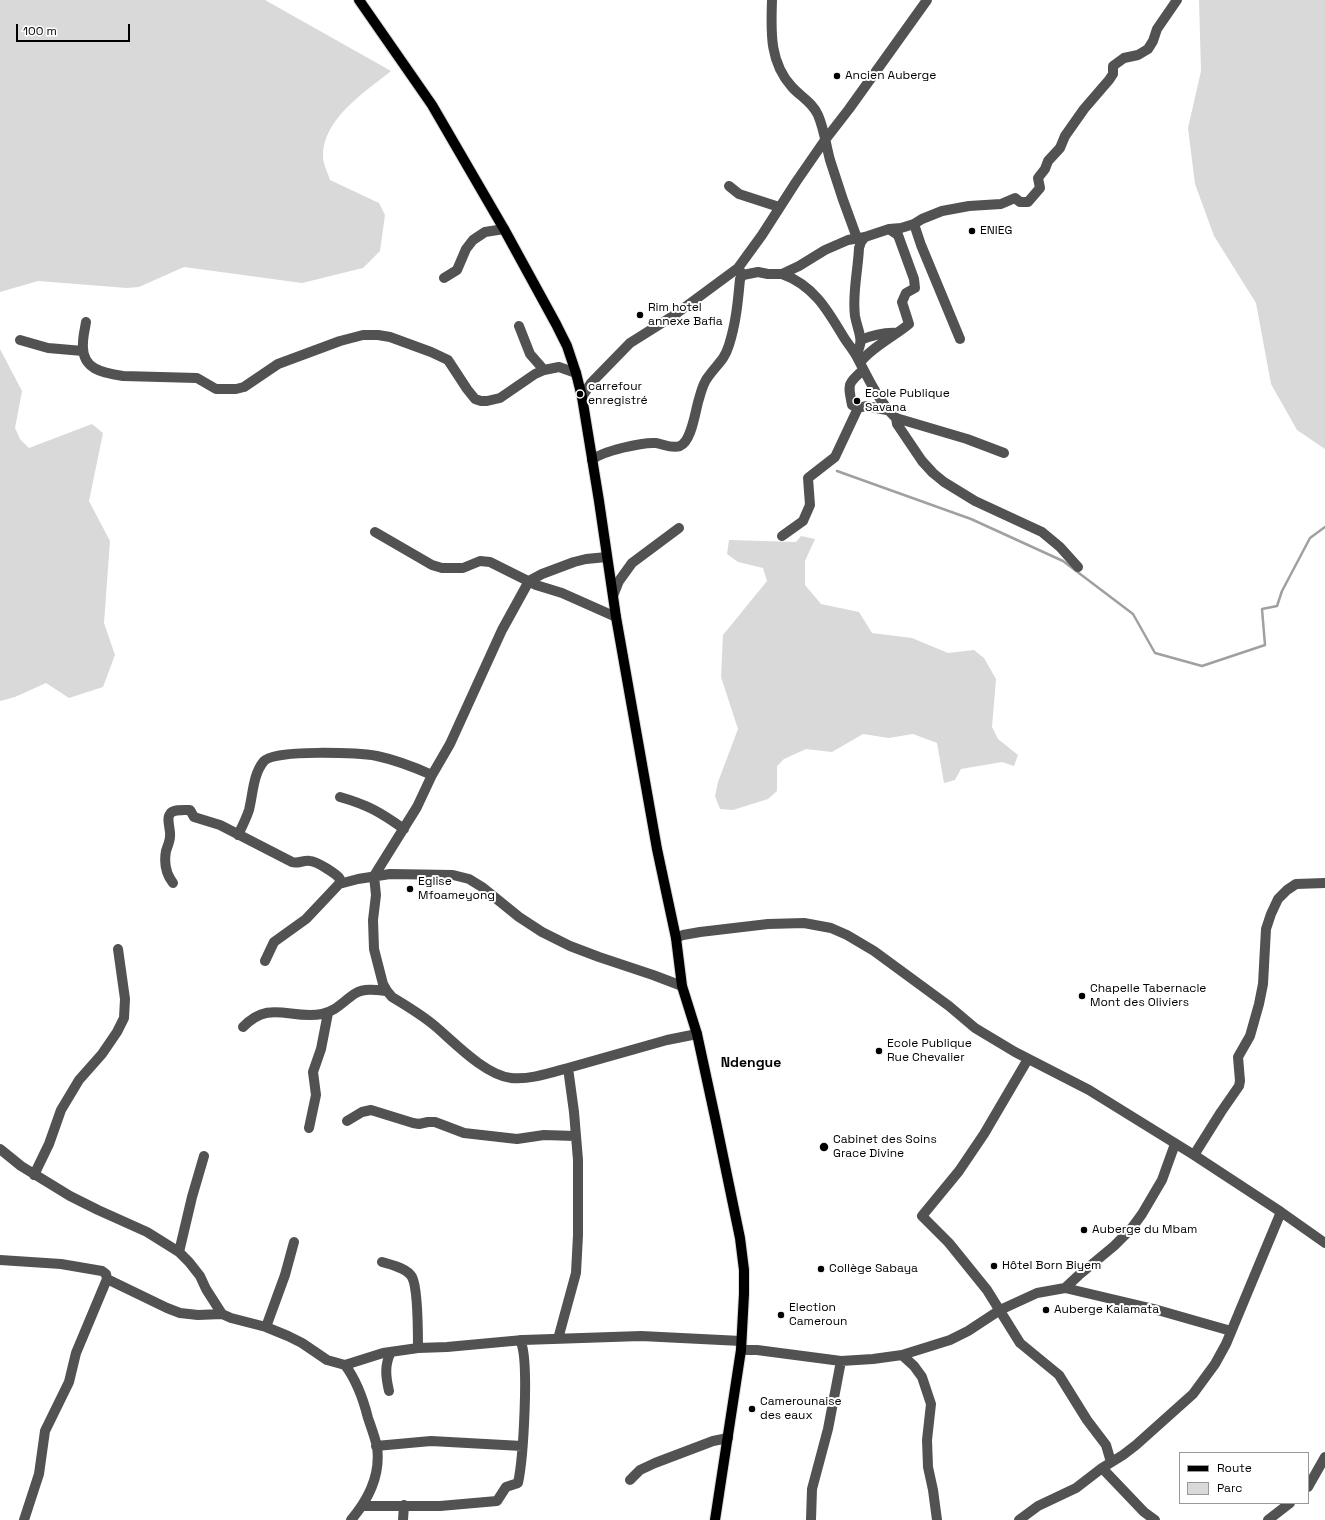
<!DOCTYPE html>
<html>
<head>
<meta charset="utf-8">
<style>
	body { margin:0 }
	#map { position:relative; width:1325px; height:1520px; overflow:hidden; background:#fff; font-family:"Space Grotesk",sans-serif }
	canvas { display:block }
	.legend { position:absolute; left:1179px; top:1452px; width:130px; height:52px; box-sizing:border-box; background:#fff; border:1px solid #999; margin:0; padding:5px 7px; list-style:none; font-size:12px; color:#000 }
	.legend li { display:flex; align-items:center; gap:8px; height:20px }
	.legend b { width:20px; border:1px solid #999 }
	.scale { position:absolute; left:16px; top:24px; width:114px; height:18px; box-sizing:border-box; border:2px solid #000; border-top:0; padding-left:5px; font-size:12px; line-height:14px; white-space:nowrap; color:#000; -webkit-text-stroke:3px #fff; paint-order:stroke }
</style>
</head>
<body>
<div id="map">
<canvas width="1325" height="1520"></canvas>
<ul class="legend">
<li><b style="height:5px;background:#000"></b>Route</li>
<li><b style="height:11px;background:#d9d9d9"></b>Parc</li>
</ul>
<div class="scale">100 m</div>
</div>
<script>
const ctx = document.querySelector('canvas').getContext('2d');
ctx.lineJoin = 'round';
function paint(path, color) {
  ctx.fillStyle = color;
  ctx.fill(path, 'evenodd');
}
function stroke(path, color, width, dash) {
  ctx.strokeStyle = color;
  ctx.lineWidth = width;
  ctx.lineCap = dash ? 'butt' : 'round';
  ctx.setLineDash(dash || []);
  ctx.stroke(path);
}
function drawText(font, color, halo, rows, align = 'center') {
  ctx.font = font + ' "Space Grotesk",sans-serif';
  ctx.lineWidth = 4;
  ctx.setLineDash([]);
  ctx.textBaseline = 'middle';
  ctx.strokeStyle = halo;
  ctx.fillStyle = color;
  for (const [text, x, y, turn = 0] of rows) {
    ctx.save();
    ctx.translate(x, y);
    ctx.rotate((+turn || 0) * Math.PI / 180);
    ctx.textAlign = isNaN(turn) ? turn : align;
    if (halo) ctx.strokeText(text, 0, 0);
    ctx.fillText(text, 0, 0);
    ctx.restore();
  }
}
const green = new Path2D(`
	M0 0H265L391 71C365 92 322 119 323 157 323 164 328 173 330 180L379 203 385 215 380 251 363 268 302 283 184 267 139 287 127 288 38 281 0 292Z
	M1199 0H1325V449L1297 430 1271 384 1256 303 1214 236 1195 184 1188 128 1201 71Z
	M0 349 22 391 15 428 20 439 29 448 92 424 103 433 89 501 110 541 104 623 115 655 103 687 69 698 46 683 15 697 0 701Z
	M801 536 815 539 805 561V585L821 604 859 612 872 633 912 638 948 653 974 650 984 658 996 679 992 727 998 739 1018 755 1014 766 1002 762 961 769 955 780 944 783 937 743 913 734 889 738 863 734 832 752 806 749 784 759 777 766V791L768 799 733 810 720 809 715 796 718 782 738 729 721 677 723 635 767 581 763 568 738 562 727 554 729 540 796 542Z`);
const stream = new Path2D(`
	M837 471 971 519 1063 561 1133 614 1155 653 1202 666 1265 645 1262 609 1277 606 1282 591 1310 538 1325 527`);
const minor = new Path2D(`
	M772 0C771 31 769 62 792 87 801 97 812 102 818 115 824 129 826 145 830 160 838 186 847 212 857 238
	M729 186 739 194 779 207
	M914 224 921 245 960 339
	M782 274C813 285 827 309 843 336 847 343 853 349 857 357 868 378 879 402 896 418L897 424 922 461 933 473 944 482 975 501 1042 532 1060 547 1078 567
	M743 275 758 272 768 274H782L799 266 825 250 848 240 865 237 889 229 901 228 914 224 922 219 942 211 969 206 1001 204 1015 198 1020 202H1028L1040 188 1038 178 1045 169 1048 161 1060 148 1065 136 1084 109 1109 80 1113 74V66L1124 58 1138 55 1148 49 1153 41 1157 29 1177 0
	M444 278 457 270 466 249 473 240 485 232 504 229
	M86 322C85 329 83 336 83 343 81 369 102 373 123 376L197 378 216 389H236L244 387 278 364 340 341 363 335H378L390 337 431 352 448 360 467 389 475 399 481 401H487L500 398 535 374 544 370 559 367 576 373
	M519 326 530 354 544 370
	M20 340 48 348 83 351
	M861 340C873 335 884 332 897 333
	M856 355C865 339 858 333 855 316 852 294 858 271 859 248L861 242 865 237
	M860 363C869 349 895 336 909 324L902 302 906 293 915 288 914 279 898 235 889 229
	M863 370C847 384 848 384 852 405L858 408 866 406 887 410
	M582 397 591 383 630 343 673 316 738 268 762 235 796 182 825 140 849 109 927 0
	M896 418 967 439 1004 453
	M592 460C602 451 643 442 656 443 663 444 672 449 680 446 692 441 695 411 699 399 701 392 703 383 708 377 717 364 724 361 729 345 736 323 738 301 740 279L743 275 740 271
	M375 532 432 565 442 568H463L480 561 490 562 536 585 562 593 616 617
	M782 536 803 521 810 505 808 478 835 457 858 408
	M613 596 619 581 632 563 679 528
	M340 797C368 805 380 812 404 829
	M238 835C242 827 246 819 249 810 253 794 253 774 264 761 274 749 360 753 377 756 396 760 414 767 432 775
	M173 883C166 874 164 862 166 851 168 845 170 841 170 836 171 830 166 819 170 814 173 809 185 810 190 810L194 817 220 825 292 862C298 864 303 860 310 861 316 861 337 874 340 879L339 884
	M676 938 683 935 700 932 768 924 804 923 831 928 847 935 874 951 949 1006 975 1028 1015 1052 1089 1090 1194 1155 1281 1212 1325 1243
	M265 961 274 942 306 919 339 884 358 879 390 874 453 875 469 879 482 887 519 917 542 932 570 946 599 957 653 975 682 986
	M243 1027C270 999 290 1020 322 1014 337 1011 344 1000 356 993 365 988 377 990 387 991
	M1028 1059 984 1134 959 1171 922 1216 949 1243 987 1290 1020 1343 1059 1375 1087 1420 1106 1445 1111 1462
	M568 1068C550 1073 529 1080 511 1078 485 1075 455 1043 435 1026 422 1015 407 1006 392 997L387 991 383 984 374 949 373 920 376 895 374 876 417 807 432 775 450 744 502 630 529 581 542 574 574 562 586 559 607 557
	M347 1121 362 1112 371 1110 413 1123 419 1124 428 1122H435L464 1133 517 1139 544 1135 575 1136
	M309 1128 316 1095 313 1072 321 1049 328 1013
	M0 1149 21 1166 70 1196 98 1210 147 1232 179 1252 189 1262 200 1276 206 1289 222 1314 231 1318 266 1327 288 1336 302 1343 327 1360 345 1365
	M1194 1155 1221 1112 1239 1086 1240 1081 1238 1057 1250 1036 1259 1004 1263 984 1266 929 1271 914 1278 899 1287 890 1296 884 1325 883
	M34 1175 49 1144 61 1110 79 1080 102 1054 117 1032 124 1018 125 999 118 949
	M179 1252 192 1197 204 1156
	M0 1260 61 1264 102 1271 106 1274 107 1279
	M382 1262C392 1265 407 1268 412 1277 418 1288 418 1334 418 1348
	M1065 1288 1154 1309 1231 1331
	M266 1327 285 1275 294 1242
	M558 1339 576 1273 578 1235V1160L574 1112 568 1068 667 1040 697 1034
	M741 1350H757L841 1361 873 1359 902 1355 950 1340 968 1331 1000 1310 1037 1293 1065 1288 1079 1275 1114 1246 1131 1229 1142 1214 1162 1180 1175 1144
	M902 1355 914 1366 922 1377 931 1404 927 1440 928 1467 933 1490 937 1520
	M389 1391C386 1378 384 1365 391 1352
	M376 1446 431 1441 522 1446
	M1102 1468 1144 1512 1155 1520
	M630 1480 640 1470 655 1463 713 1441 728 1438
	M1308 1487 1325 1457
	M363 1506H440L497 1501 506 1487 518 1483C523 1460 530 1358 520 1340
	M24 1520 39 1474 45 1431 69 1382 76 1353 107 1279 167 1308 180 1313 198 1315 222 1314
	M351 1520C368 1500 381 1475 377 1447 375 1437 371 1427 368 1418 363 1398 357 1381 345 1365L383 1353 418 1348 447 1347 523 1340 641 1336 741 1341
	M403 1520 404 1505
	M811 1520 812 1489 828 1429 841 1361
	M1019 1520 1038 1506 1076 1488 1102 1468 1123 1455 1136 1445 1193 1394 1215 1364 1226 1344 1281 1212
	M1268 1520 1290 1503`);
const major = new Path2D(`
	M359 0 432 105 504 229 556 324 567 346 576 373 582 397 599 501 616 617 657 849 676 938 682 986 697 1034 716 1122 740 1238 744 1270V1294L741 1350 715 1520`);
const markers = [
	[837,76,4,"#000"],
	[972,231,4,"#000"],
	[640,315,4,"#000"],
	[580,394,4,"#000"],
	[857,401,4,"#000"],
	[410,889,4,"#000"],
	[1082,996,4,"#000"],
	[879,1051,4,"#000"],
	[824,1147,5,"#000"],
	[1084,1230,4,"#000"],
	[994,1266,4,"#000"],
	[821,1269,4,"#000"],
	[1046,1310,4,"#000"],
	[781,1315,4,"#000"],
	[752,1409,4,"#000"]
];
const poiNames = [
	["Ancien Auberge",845,76],
	["ENIEG",980,231],
	["Rim hotel",648,308],
	["annexe Bafia",648,322],
	["carrefour",588,387],
	["enregistré",588,401],
	["Ecole Publique",865,394],
	["Savana",865,408],
	["Eglise",418,882],
	["Mfoameyong",418,896],
	["Chapelle Tabernacle",1090,989],
	["Mont des Oliviers",1090,1003],
	["Ecole Publique",887,1044],
	["Rue Chevalier",887,1058],
	["Cabinet des Soins",833,1140],
	["Grace Divine",833,1154],
	["Auberge du Mbam",1092,1230],
	["Hôtel Born Biyem",1002,1266],
	["Collège Sabaya",829,1269],
	["Election",789,1308],
	["Cameroun",789,1322],
	["Auberge Kalamata",1054,1310],
	["Camerounaise",760,1402],
	["des eaux",760,1416]
];
const quarterNames = [
	["Ndengue",751,1063]
];
paint(green, '#d9d9d9');
stroke(stream, '#a0a0a0', 2.5);
stroke(major, '#dbdbdb', 12);
stroke(minor, '#525252', 10);
stroke(major, '#000', 10);
for (const [x, y, r, color] of markers) {
  const dot = new Path2D();
  dot.arc(x, y, r, 0, 2 * Math.PI);
  ctx.fillStyle = color;
  ctx.fill(dot);
  stroke(dot, '#fff', 1.5);
}
drawText('12px', '#000', '#fff', poiNames, 'left');
drawText('bold 14px', '#000', '#fff', quarterNames);
</script>
</body>
</html>
